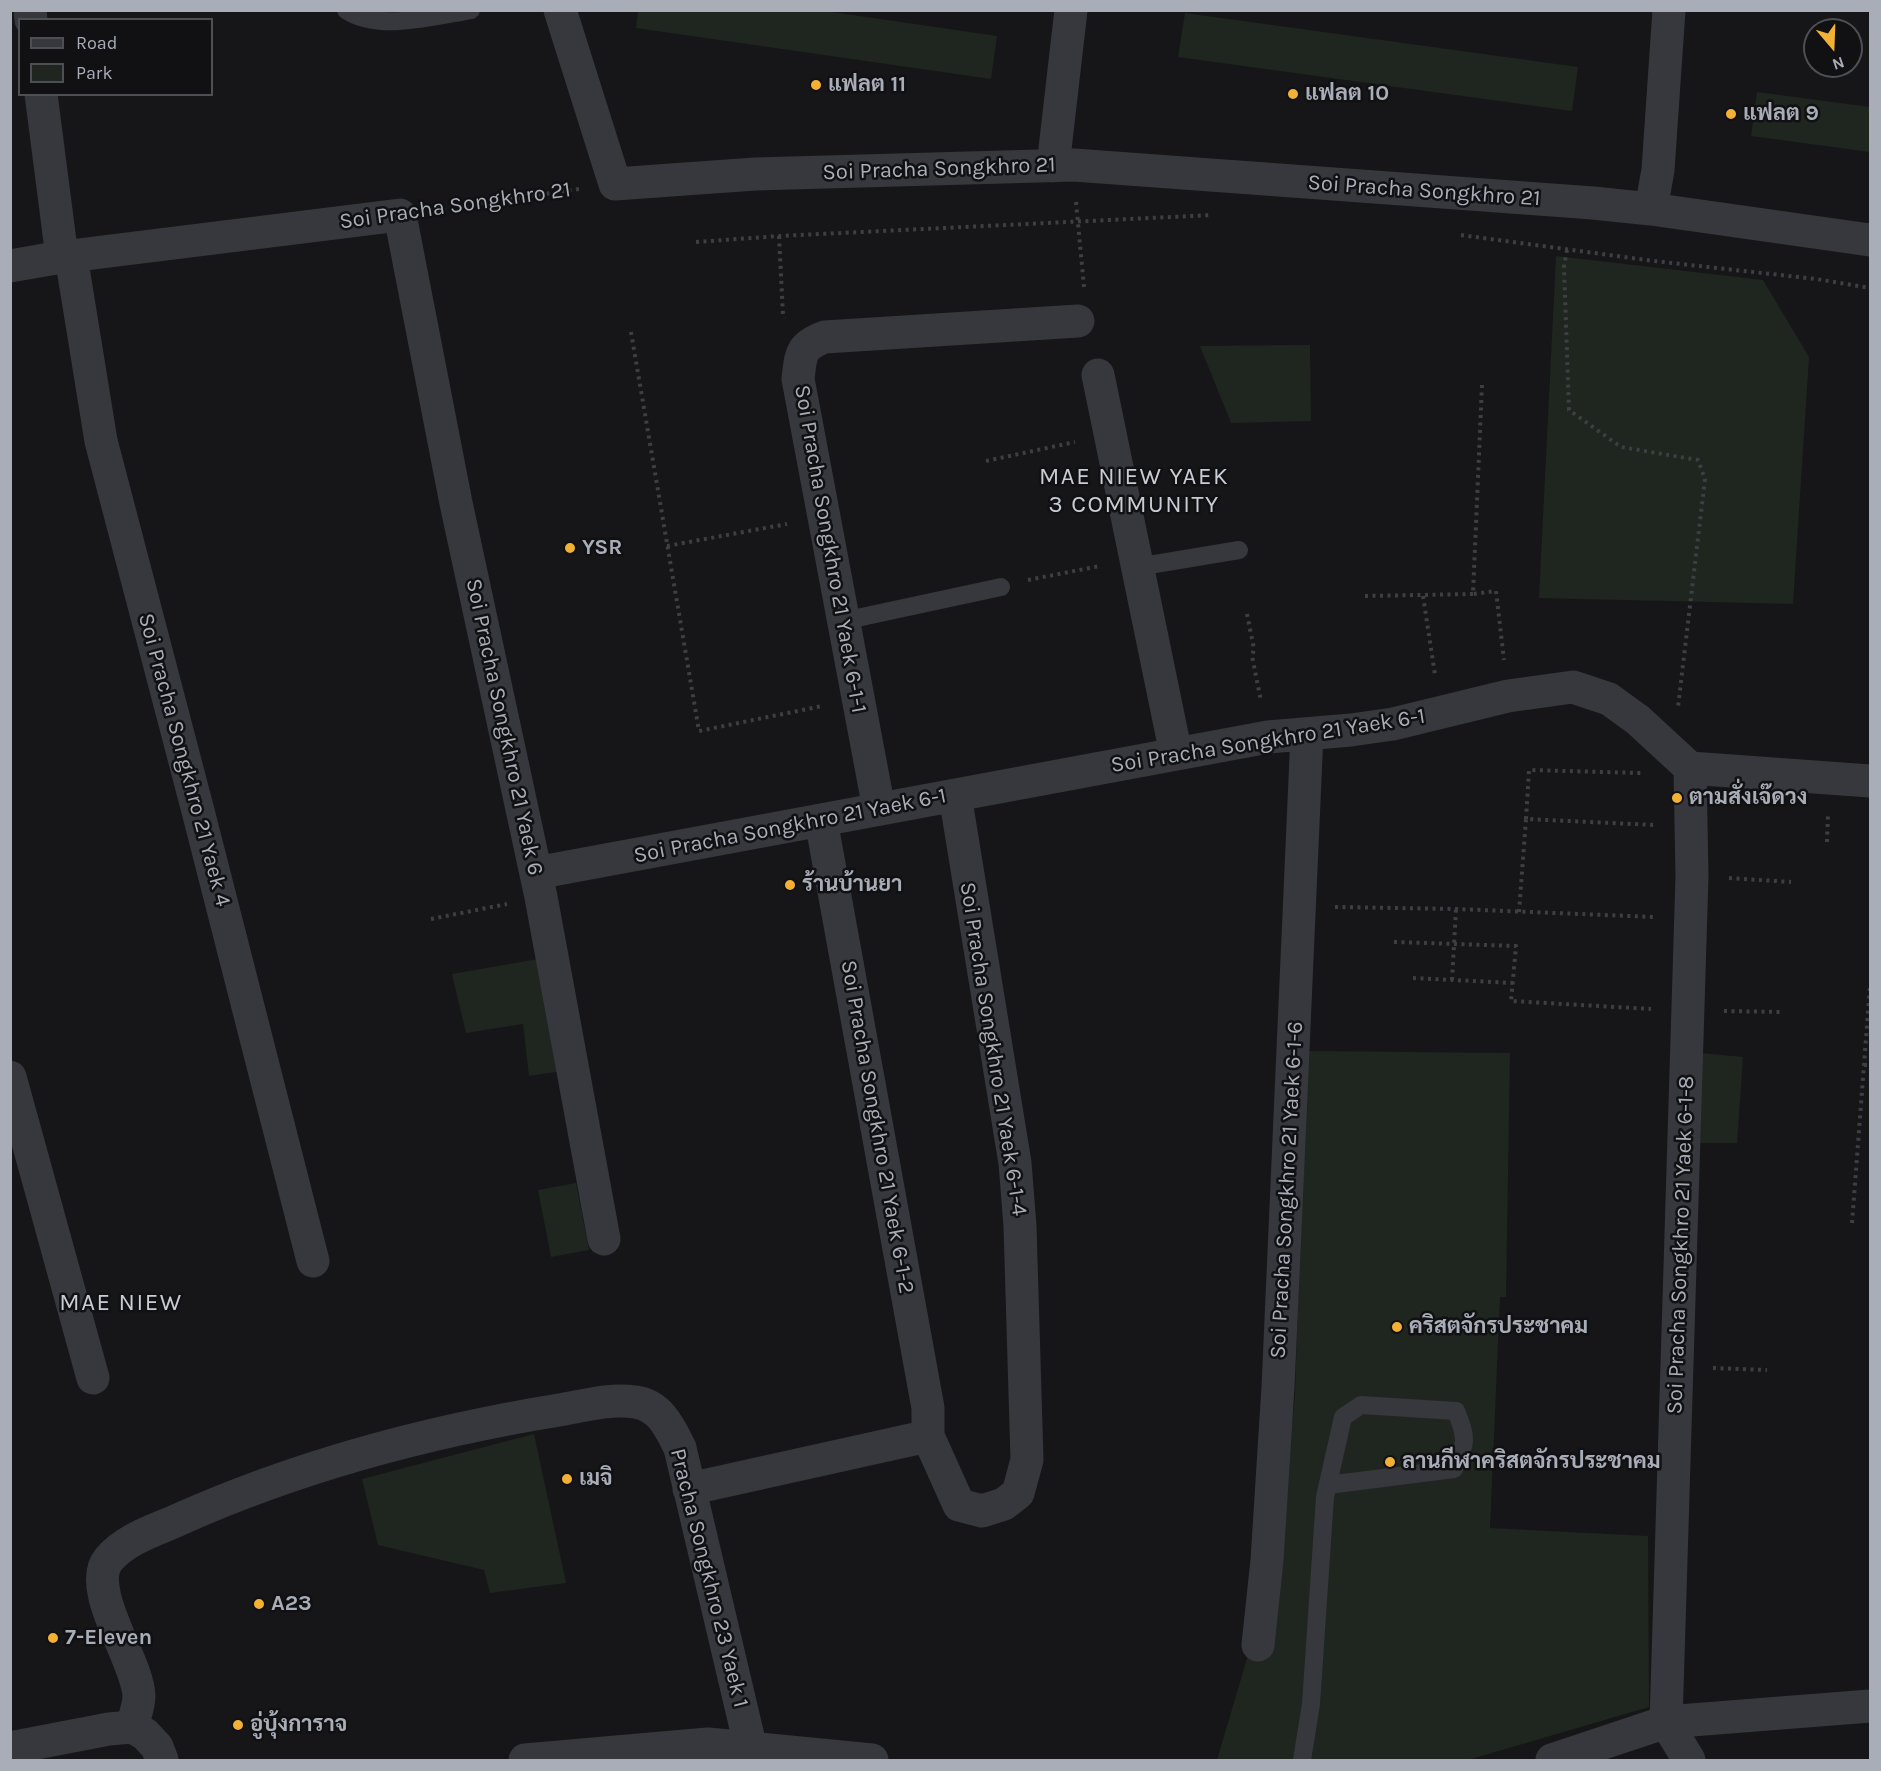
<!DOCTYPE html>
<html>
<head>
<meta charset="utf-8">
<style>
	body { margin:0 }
	#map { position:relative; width:1881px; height:1771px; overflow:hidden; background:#161618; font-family:Karla,sans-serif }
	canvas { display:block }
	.frame { position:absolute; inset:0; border:12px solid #a8adb8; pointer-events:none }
	.legend { position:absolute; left:18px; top:18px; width:195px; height:78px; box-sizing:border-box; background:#111113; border:2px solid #4d4f55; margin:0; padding:8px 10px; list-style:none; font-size:18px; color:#a8adb8 }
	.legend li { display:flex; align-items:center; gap:12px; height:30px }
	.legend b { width:30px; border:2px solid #4d4f55 }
	.north { position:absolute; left:1803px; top:18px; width:60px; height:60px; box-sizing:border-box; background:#111113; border:2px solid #4d4f55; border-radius:50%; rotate:161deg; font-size:16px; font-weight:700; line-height:24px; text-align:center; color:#a8adb8 }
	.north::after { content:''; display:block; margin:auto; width:21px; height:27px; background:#f2b134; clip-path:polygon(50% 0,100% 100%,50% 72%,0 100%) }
</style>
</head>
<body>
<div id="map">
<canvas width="1881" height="1771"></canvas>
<div class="frame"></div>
<ul class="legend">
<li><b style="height:8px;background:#37383d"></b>Road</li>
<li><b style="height:16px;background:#1e261f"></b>Park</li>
</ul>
<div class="north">N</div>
</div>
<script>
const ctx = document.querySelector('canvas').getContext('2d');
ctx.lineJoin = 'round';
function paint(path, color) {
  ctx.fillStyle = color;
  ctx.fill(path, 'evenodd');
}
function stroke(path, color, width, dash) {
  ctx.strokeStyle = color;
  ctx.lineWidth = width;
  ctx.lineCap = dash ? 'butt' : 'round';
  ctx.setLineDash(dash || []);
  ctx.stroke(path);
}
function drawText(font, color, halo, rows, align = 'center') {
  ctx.font = font + ' Karla,Sarabun,sans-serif';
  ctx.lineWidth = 5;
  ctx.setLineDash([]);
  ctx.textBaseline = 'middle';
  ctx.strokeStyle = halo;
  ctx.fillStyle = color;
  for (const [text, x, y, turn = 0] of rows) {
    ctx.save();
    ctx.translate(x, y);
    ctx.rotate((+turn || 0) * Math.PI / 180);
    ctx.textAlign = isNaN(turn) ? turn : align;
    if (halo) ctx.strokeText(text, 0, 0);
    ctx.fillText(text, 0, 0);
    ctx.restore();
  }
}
const green = new Path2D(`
	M825 11 997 36 991 79 636 28 638 11Z
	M1185 13 1578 67 1572 111 1178 57Z
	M1757 92 1870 107V152L1751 136Z
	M1556 256 1763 280 1809 357 1793 604 1539 598Z
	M1310 345 1311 421 1231 423 1200 346Z
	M538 959 562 1071 529 1076 523 1024 466 1033 452 974Z
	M1306 1051 1510 1053 1506 1297H1500L1490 1528 1648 1536 1649 1707 1468 1760H1217L1248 1655 1269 1653 1295 1395Z
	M1701 1053 1743 1057 1737 1143H1700Z
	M576 1183 589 1250 551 1257 538 1190Z
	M534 1434 566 1583 490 1593 484 1570 378 1545 362 1479Z`);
const path = new Path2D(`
	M1076 202 1084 287
	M435 210 579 189
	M1461 235 1654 261 1816 279 1870 288
	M779 236 783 315 785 318
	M696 242 779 236 1212 215
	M1567 250 1564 266 1569 410 1621 447 1698 460 1705 479 1678 707
	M631 332 699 731 822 706
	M1482 385 1473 594 1496 591 1504 660
	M986 461 1075 442
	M667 546 787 524
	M1028 580 1100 566
	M1365 596 1473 594
	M1423 596 1435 675
	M1247 614 1254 649 1252 656 1261 701
	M1526 819 1529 770 1641 773
	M1827 842 1828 815
	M1729 878 1791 882
	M1335 907 1456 909 1654 917
	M1519 912 1526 819 1654 825
	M431 919 507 904
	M1394 942 1516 946 1511 1001 1651 1009
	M1413 978 1513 983
	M1452 980 1456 909
	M1724 1011 1780 1012
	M1864 1065H1870
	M1852 1223 1870 986
	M1713 1368 1767 1370`);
const lane = new Path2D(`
	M346 10C378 32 435 16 471 10
	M1137 567 1239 550
	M843 621 1001 587
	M1302 1760 1311 1704 1325 1497 1343 1417 1361 1405 1456 1411C1467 1438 1467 1443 1454 1469L1328 1485`);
const street = new Path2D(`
	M30 10 31 20
	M560 10 615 184 755 174 1074 165 1593 203 1651 209 1870 240
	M41 94 62 257
	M1053 166 1071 10
	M1651 209 1658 170 1669 10
	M71 256 101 441 198 811 313 1261
	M10 266 62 257 400 215 456 503 541 897 604 1239
	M1098 375 1176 754
	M879 809 798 379C801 354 800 346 825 337L1078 321
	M821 820 928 1408V1436
	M536 873 1268 737 1351 730 1393 724 1508 696 1573 687 1609 699 1638 720 1690 768 1870 781
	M10 1077 93 1378
	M689 1489 928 1436 959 1505 982 1511 1004 1504 1018 1493 1027 1460 1020 1226 1015 1163 955 795
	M1258 1645 1267 1560 1278 1387 1307 734
	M132 1727C134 1718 139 1706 139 1696 138 1661 84 1588 109 1559 127 1538 156 1530 180 1519 299 1466 430 1431 559 1410 583 1406 610 1398 635 1402 660 1405 670 1428 680 1448L751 1749
	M10 1748 109 1729 132 1727 145 1734 157 1747 162 1760
	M525 1760 708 1744 872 1760
	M1552 1760 1666 1722 1870 1706
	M1689 1760 1666 1722 1692 876 1690 768`);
const markers = [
	[816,85,6,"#f2b134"],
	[1293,94,6,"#f2b134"],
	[1731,114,6,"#f2b134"],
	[570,548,6,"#f2b134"],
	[1677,798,6,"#f2b134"],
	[790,885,6,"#f2b134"],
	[1397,1327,6,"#f2b134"],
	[1390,1462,6,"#f2b134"],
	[567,1479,6,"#f2b134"],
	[259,1604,6,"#f2b134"],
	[53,1638,6,"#f2b134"],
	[238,1725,6,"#f2b134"]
];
const poiNames = [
	["แฟลต 11",828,85],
	["แฟลต 10",1305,94],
	["แฟลต 9",1743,114],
	["YSR",582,548],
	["ตามสั่งเจ๊ดวง",1689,798],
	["ร้านบ้านยา",802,885],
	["คริสตจักรประชาคม",1409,1327],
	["ลานกีฬาคริสตจักรประชาคม",1402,1462],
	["เมจิ",579,1479],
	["A23",271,1604],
	["7-Eleven",65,1638],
	["อู่บุ้งการาจ",250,1725]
];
const streetNames = [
	["Soi Pracha Songkhro 21",939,169,-2],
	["Soi Pracha Songkhro 21",1424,191,4],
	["Soi Pracha Songkhro 21",455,206,-8],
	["Soi Pracha Songkhro 21 Yaek 6-1-1",830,549,80],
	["Soi Pracha Songkhro 21 Yaek 6",504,727,78],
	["Soi Pracha Songkhro 21 Yaek 6-1",1268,741,-9],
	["Soi Pracha Songkhro 21 Yaek 4",184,760,75],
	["Soi Pracha Songkhro 21 Yaek 6-1",790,826,-11],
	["Soi Pracha Songkhro 21 Yaek 6-1-4",993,1049,81],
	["Soi Pracha Songkhro 21 Yaek 6-1-2",877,1127,80],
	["Soi Pracha Songkhro 21 Yaek 6-1-6",1287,1190,-87],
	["Soi Pracha Songkhro 21 Yaek 6-1-8",1681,1245,-88],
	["Pracha Songkhro 23 Yaek 1",709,1578,76]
];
const neighbourhoodNames = [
	["MAE NIEW YAEK",1134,477],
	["3 COMMUNITY",1134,505],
	["MAE NIEW",121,1303]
];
paint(green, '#1e261f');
stroke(path, '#3d3f44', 4, [3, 4.5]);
stroke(lane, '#37383d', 18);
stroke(street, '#37383d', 33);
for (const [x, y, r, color] of markers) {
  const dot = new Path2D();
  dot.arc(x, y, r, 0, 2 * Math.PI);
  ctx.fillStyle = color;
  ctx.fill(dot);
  stroke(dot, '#111113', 2);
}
drawText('bold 22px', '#a8adb8', '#111113', poiNames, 'left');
drawText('22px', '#a8adb8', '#111113', streetNames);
ctx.letterSpacing = '1.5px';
drawText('24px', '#c9ccd4', '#111113', neighbourhoodNames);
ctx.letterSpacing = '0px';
</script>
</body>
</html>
